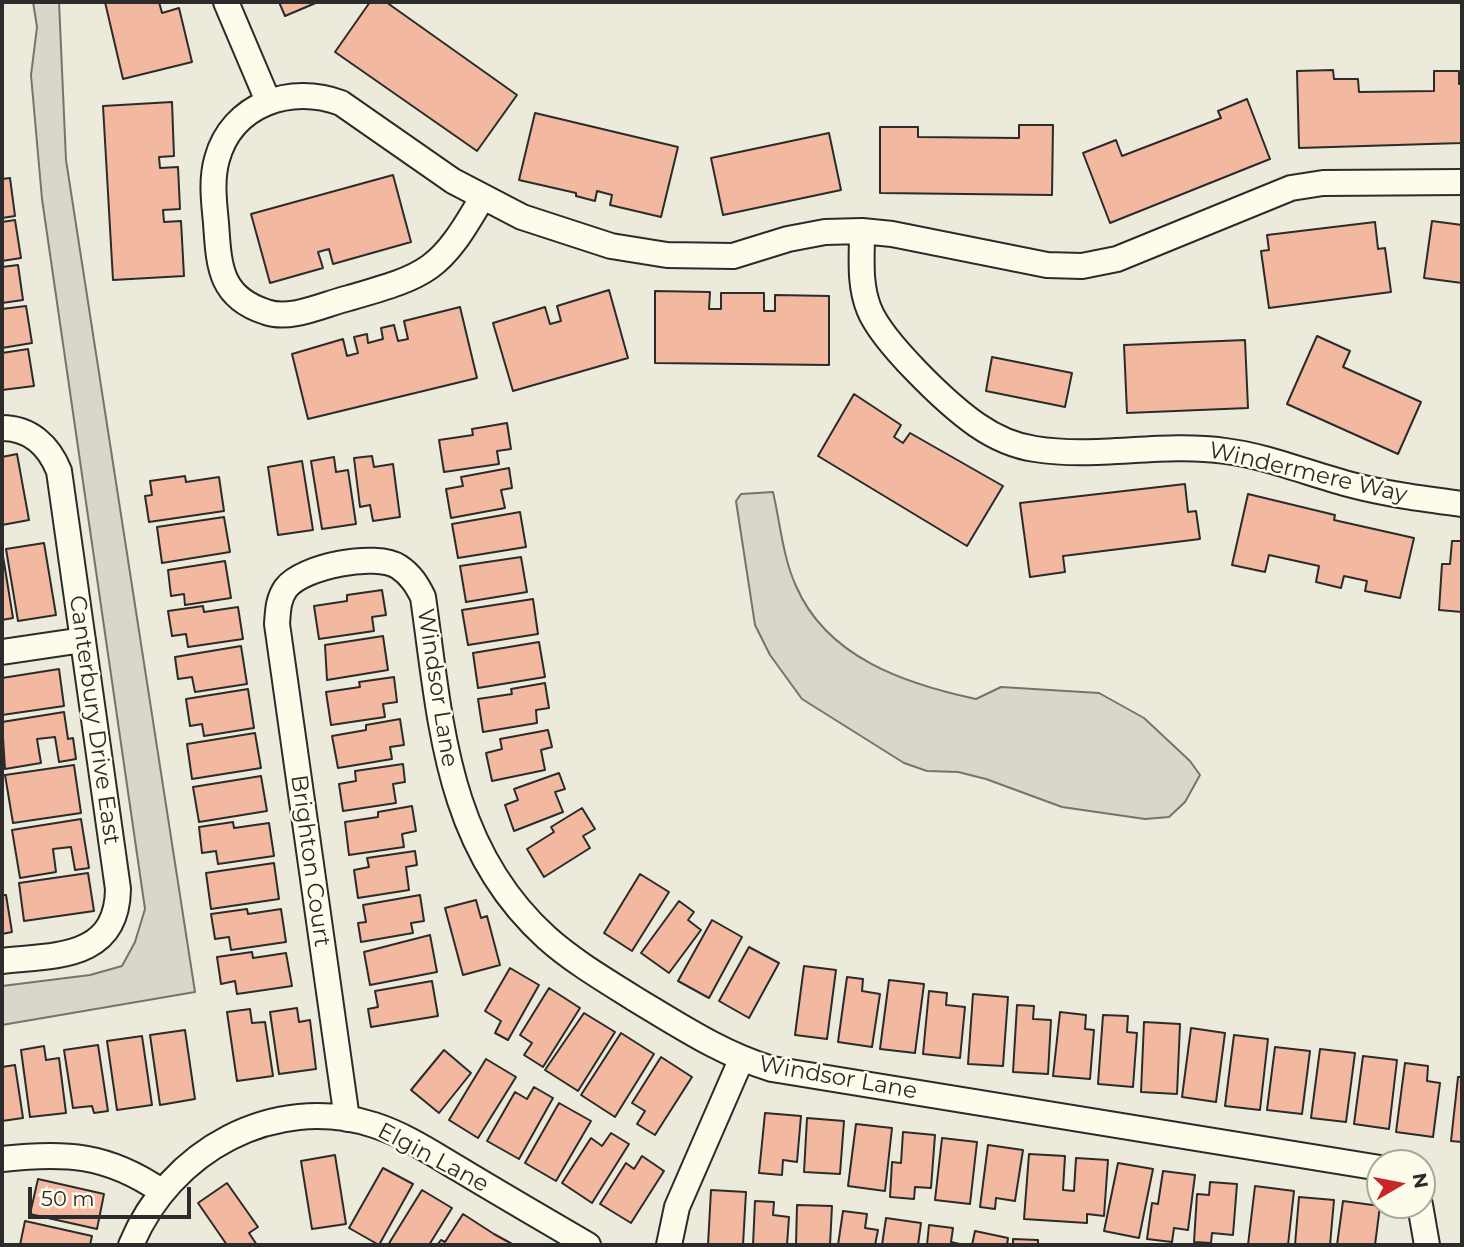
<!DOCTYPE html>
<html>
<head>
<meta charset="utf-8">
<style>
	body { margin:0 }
	#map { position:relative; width:1464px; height:1247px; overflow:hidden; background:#fdfbea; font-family:Montserrat,sans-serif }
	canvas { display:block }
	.frame { position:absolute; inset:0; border:4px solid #2b2b2b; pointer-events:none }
	.north { position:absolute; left:1366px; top:1149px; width:70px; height:70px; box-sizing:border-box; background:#fdfbea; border:2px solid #a9a89e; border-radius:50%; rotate:80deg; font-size:19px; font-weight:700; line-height:28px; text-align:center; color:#2b2b2b }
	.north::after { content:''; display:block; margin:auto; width:24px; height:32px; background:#c62828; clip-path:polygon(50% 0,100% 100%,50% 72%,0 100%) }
	.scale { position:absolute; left:28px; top:1187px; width:163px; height:32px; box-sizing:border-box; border:4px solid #2b2b2b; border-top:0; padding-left:9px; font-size:21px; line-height:24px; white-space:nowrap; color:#2b2b2b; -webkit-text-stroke:5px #fdfbea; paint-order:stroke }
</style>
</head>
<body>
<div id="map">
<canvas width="1464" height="1247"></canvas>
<div class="frame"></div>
<div class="north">N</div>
<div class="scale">50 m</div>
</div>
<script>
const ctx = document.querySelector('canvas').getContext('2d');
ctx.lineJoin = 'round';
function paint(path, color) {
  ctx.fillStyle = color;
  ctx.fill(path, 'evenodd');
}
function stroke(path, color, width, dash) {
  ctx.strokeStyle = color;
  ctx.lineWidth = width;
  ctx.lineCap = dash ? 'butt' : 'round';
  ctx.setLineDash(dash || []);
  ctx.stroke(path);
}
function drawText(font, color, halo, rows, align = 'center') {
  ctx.font = font + ' Montserrat,sans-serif';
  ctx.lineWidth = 5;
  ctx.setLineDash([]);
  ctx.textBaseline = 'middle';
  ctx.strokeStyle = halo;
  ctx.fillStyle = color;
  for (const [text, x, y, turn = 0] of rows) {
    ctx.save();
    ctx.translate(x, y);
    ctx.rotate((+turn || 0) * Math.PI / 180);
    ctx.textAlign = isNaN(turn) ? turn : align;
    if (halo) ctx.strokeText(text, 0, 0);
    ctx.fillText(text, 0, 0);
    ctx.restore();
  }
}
const green = new Path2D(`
	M2 2H1462V1245H2ZM1380 1163H1422V1205H1380Z`);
const water = new Path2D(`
	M33 2H59L66 160 195 992 2 1025V986L90 975 122 966 135 942 145 909 42 199 31 75 37 27Z
	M773 492C780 522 783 558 796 586 827 658 906 684 976 699L1001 687 1099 693 1144 718 1190 761 1200 775 1185 802 1169 817 1145 819 1062 807 986 779 958 772 927 771 904 763 802 699 770 655 755 625 736 501 741 494Z`);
const building = new Path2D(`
	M105 2H159L162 13 179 8 192 62 123 79Z
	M279 2H318L285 16Z
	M370 2H386L517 95 477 151 335 52Z
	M1333 70 1334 79H1358L1359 92 1434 91V71H1459V84H1462V143L1299 148 1297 71Z
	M1247 99 1270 159 1110 223 1083 153 1116 140 1122 156 1221 118 1218 111Z
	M172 102 174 156 159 157 160 168 178 167 180 209 163 210 164 222 181 221 184 276 113 280 103 106Z
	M535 113 678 147 661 217 610 205 612 195 597 191 595 201 576 196V193L519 180Z
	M1019 125H1053L1052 195 880 193V127H918V137L1019 138Z
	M829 133 841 190 723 215 711 158Z
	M393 175 411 242 333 264 329 249 318 252 323 268 270 283 251 214Z
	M10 178 15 216 2 218V179Z
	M15 220 21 258 2 261V222Z
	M1432 221 1462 225V283L1424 278Z
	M1375 222 1378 249 1385 248 1391 292 1269 308 1261 251 1269 250 1267 235Z
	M18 265 23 300 2 303V267Z
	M609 290 628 358 513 391 493 323 545 307 550 324 561 321 557 306Z
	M655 291 710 292 709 309H721V293H764V311H775V295L829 296V365L655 363Z
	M26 306 32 343 2 348V309Z
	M460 307 477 378 308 419 292 354 343 339 347 356 358 353 354 337 367 334 368 343 383 339 381 328 394 325 398 341 408 339 404 321Z
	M1317 336 1350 351 1343 367 1421 402 1398 454 1287 404Z
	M1245 340 1248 408 1127 413 1124 345Z
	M28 349 34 386 2 390V353Z
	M992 357 1072 373 1065 407 986 391Z
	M854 394 901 425 894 437 903 443 910 433 1003 486 967 546 818 456Z
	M507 423 511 449 497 451 499 464 444 472 439 440 473 435 472 429Z
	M17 454 29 520 2 525V457Z
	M372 456 374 467 393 464 400 517 373 521 370 505 360 507 354 458Z
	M334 457 336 472 348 470 356 524 322 529 311 461Z
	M302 461 313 530 278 535 268 467Z
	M509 468 512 488 501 490 505 508 451 518 446 489 463 486 461 477Z
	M185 476 186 482 219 477 224 511 149 522 145 496 152 495 150 481Z
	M1185 484 1188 512 1196 511 1200 539 1063 556 1065 572 1030 577 1020 503Z
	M1248 494 1335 515 1334 520 1414 538 1400 598 1365 591 1367 581 1344 576 1341 588 1316 582 1319 566 1269 555 1265 572 1232 565Z
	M520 512 526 547 458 558 452 524Z
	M224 517 230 552 162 563 157 527Z
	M1452 541H1462V612L1439 610 1442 564H1450Z
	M44 543 56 615 18 621 6 549Z
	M2 550 13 618 2 620Z
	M521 557 527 592 466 602 460 566Z
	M225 561 231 598 185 605 184 594 171 596 168 570Z
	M382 590 386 615 372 617 374 631 319 639 314 606 347 601V595Z
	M533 599 538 634 468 645 462 610Z
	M203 606 204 612 238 607 243 639 188 647 186 634 172 636 168 611Z
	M383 636 388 670 327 680 325 645Z
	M539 642 545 677 478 688 473 653Z
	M241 646 247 684 195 692 192 677 178 679 175 657Z
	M59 669 64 706 2 715V678Z
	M394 677 397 702 383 704 385 717 331 725 326 692 360 687 359 682Z
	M545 683 549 708 536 710 537 723 483 732 478 699 512 694 511 689Z
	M248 689 254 728 204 736 202 724 190 726 186 699Z
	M64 712 68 739 73 738 76 759 59 762 55 737 37 739 41 763 5 769 2 722Z
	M400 719 404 745 390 747 392 759 338 768 332 736 366 730V725Z
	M548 730 552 747 541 750 545 770 492 781 486 753 502 749 500 739Z
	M255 733 261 768 192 779 187 744Z
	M403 764 405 782 393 784 396 803 343 811 339 784 356 781 355 771Z
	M74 765 81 813 13 823 5 775Z
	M559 773 565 789 555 792 563 812 514 831 505 805 518 800 514 789Z
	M261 776 267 811 199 822 193 787Z
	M412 806 416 831 402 834 404 847 349 855 345 822 378 817V812Z
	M582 808 595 829 583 836 590 848 544 877 527 849 554 832 551 827Z
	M81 819 89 868 75 870 71 847 53 849 56 872 20 878 12 830Z
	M233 822 234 828 269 823 274 856 218 864 216 851 202 853 199 827Z
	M415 851 417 865 406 867 409 890 358 898 354 870 369 867 367 858Z
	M274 863 279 899 211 909 206 873Z
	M88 873 94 911 24 921 19 883Z
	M640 874 669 892 632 951 604 933Z
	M2 895H6L12 932 2 934Z
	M420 895 424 921 411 923 413 933 361 942 358 923 366 922 363 905Z
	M476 900 481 918 487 916 500 965 463 975 445 908Z
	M679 901 694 912 688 920 701 930 669 973 641 953Z
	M247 909 248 914 281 909 286 942 231 950 229 937 215 939 211 914Z
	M712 920 742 937 709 998 678 981Z
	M430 935 437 972 370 985 364 952Z
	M749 947 779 963 749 1018 719 1001Z
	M252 952 253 958 286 953 292 986 237 994 235 981 221 984 217 957Z
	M804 966 836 970 827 1039 795 1035Z
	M510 968 539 985 508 1040 495 1033 501 1021 485 1011Z
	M847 977 863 979 862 991 880 994 872 1047 838 1042Z
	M889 980 924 984 915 1053 880 1049Z
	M432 981 438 1016 371 1027 368 1009 378 1007 375 991Z
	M549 988 580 1008 543 1067 524 1055 532 1043 520 1035Z
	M929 991 947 993 946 1005 965 1007 960 1058 923 1054Z
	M973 994 1008 997 1003 1066 968 1064Z
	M1017 1005 1034 1006 1033 1019 1051 1020 1048 1074 1013 1072Z
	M297 1008 299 1022 310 1020 316 1069 279 1074 270 1012Z
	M250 1009 252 1023 265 1022 273 1076 237 1081 227 1012Z
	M1060 1012 1086 1015 1085 1029 1094 1030 1090 1079 1053 1076Z
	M584 1013 615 1032 578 1091 545 1070Z
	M1103 1015 1128 1016 1127 1032 1137 1033 1133 1087 1098 1084Z
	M1144 1022 1180 1024 1177 1094 1141 1092Z
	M1191 1028 1225 1033 1216 1102 1182 1097Z
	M185 1030 195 1099 160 1105 150 1035Z
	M621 1033 654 1054 615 1117 581 1095Z
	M1234 1035 1268 1039 1260 1110 1225 1106Z
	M142 1036 152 1105 117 1110 107 1041Z
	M98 1045 108 1111 94 1113 92 1106 73 1108 64 1050Z
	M44 1046 46 1060 59 1058 66 1113 30 1117 21 1050Z
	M1275 1047 1310 1051 1302 1114 1267 1110Z
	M1320 1049 1355 1053 1346 1122 1311 1118Z
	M444 1050 471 1073 439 1113 411 1090Z
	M1363 1056 1397 1060 1389 1129 1354 1124Z
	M661 1057 692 1077 655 1135 637 1124 645 1111 632 1103Z
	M486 1059 516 1077 478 1138 449 1120Z
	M1405 1063 1428 1066 1427 1081 1440 1083 1433 1137 1396 1132Z
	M15 1065 23 1118 2 1121V1067Z
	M1458 1077H1462V1142L1451 1141Z
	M534 1087 553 1098 519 1159 487 1141 515 1092 527 1099Z
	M559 1103 591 1121 556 1181 525 1163Z
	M765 1113 801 1116 797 1162 783 1160 782 1175 759 1173Z
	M807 1118 844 1121 840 1174 804 1172Z
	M856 1124 892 1128 885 1191 848 1186Z
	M903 1132 935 1135 931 1188 915 1187 914 1199 890 1197 892 1162 901 1163Z
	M611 1133 629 1144 592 1203 562 1183 591 1138 602 1146Z
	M942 1138 977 1142 970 1204 935 1200Z
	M988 1145 1023 1150 1015 1201 996 1198 995 1209 980 1207Z
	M1029 1154 1065 1156 1063 1190 1074 1191 1076 1158 1108 1160 1104 1216 1087 1214V1223L1024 1219Z
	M335 1155 346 1224 312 1229 301 1161Z
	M642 1156 664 1171 631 1223 600 1204 626 1163 634 1169Z
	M1118 1163 1153 1169 1139 1238 1104 1231Z
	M383 1168 413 1184 379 1245 349 1228Z
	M1163 1171 1195 1175 1188 1230 1174 1228 1172 1242 1147 1239 1152 1203 1158 1204Z
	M38 1179 104 1194 97 1229 30 1214Z
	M1210 1182 1237 1184 1233 1235 1212 1233 1211 1243 1194 1242 1197 1194 1209 1195Z
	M227 1183 258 1227 249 1233 257 1245H227L198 1203Z
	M1255 1186 1294 1191 1288 1245H1248Z
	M422 1190 452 1208 429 1245H388Z
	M711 1190 746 1192 743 1245H708Z
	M1299 1197 1334 1200 1330 1245H1295Z
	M755 1201 774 1202 773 1215 789 1217 787 1245H753Z
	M1343 1201 1380 1206 1375 1245H1337Z
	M797 1205 832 1206 830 1245H796Z
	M843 1211 867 1214 865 1228 878 1230 875 1245H838Z
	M463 1214 494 1234 514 1245H437L441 1240 445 1242Z
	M886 1218 921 1223 918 1245H882Z
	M25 1221 92 1236 90 1245H20Z
	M929 1225 953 1228 951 1242 964 1245H927Z
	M975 1231 1008 1238 1007 1245H972Z
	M1013 1239 1038 1240V1245H1013Z`);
const minor = new Path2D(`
	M226 2 268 101
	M482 198C440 271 429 275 349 298 324 304 291 321 266 312 219 297 219 265 216 223 214 202 211 180 217 159 232 104 291 84 341 103L453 181 522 217 611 246 667 255 733 256 788 239 825 232 862 231 892 234 1047 265 1082 266 1117 259 1291 188 1323 183 1462 182
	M862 231C862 258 859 284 869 309 882 342 947 404 977 425 993 436 1014 446 1035 449 1097 459 1162 442 1225 451 1266 456 1307 473 1348 484 1385 494 1424 499 1462 504
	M2 428C30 428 49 446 59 471L118 889C117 960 54 955 2 961
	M2 652 83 640
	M347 1119 277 624C278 611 278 599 286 588 303 566 376 552 399 567 411 575 417 585 423 597 441 723 446 847 547 938 574 962 605 980 635 999 680 1026 722 1054 772 1069L1380 1168
	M2 1159C65 1152 107 1154 161 1191
	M1420 1205 1427 1245
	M131 1245C170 1151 273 1093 374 1125 405 1135 432 1153 459 1169 502 1195 545 1220 588 1245
	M669 1245 677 1207 741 1060`);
const streetNames = [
	["Windermere Way",1308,473,13],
	["Windsor Lane",437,688,81],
	["Canterbury Drive East",94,720,82],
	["Brighton Court",310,861,82],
	["Windsor Lane",838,1078,10],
	["Elgin Lane",433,1158,28]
];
paint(green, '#ecebdb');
stroke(green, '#74746e', 2);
paint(water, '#d8d7c9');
stroke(water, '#74746e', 2);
paint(building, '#f2b8a0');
stroke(building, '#2b2b2b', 2);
stroke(minor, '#2b2b2b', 28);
stroke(minor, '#fdfbea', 24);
drawText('23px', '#2b2b2b', '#fdfbea', streetNames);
</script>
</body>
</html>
